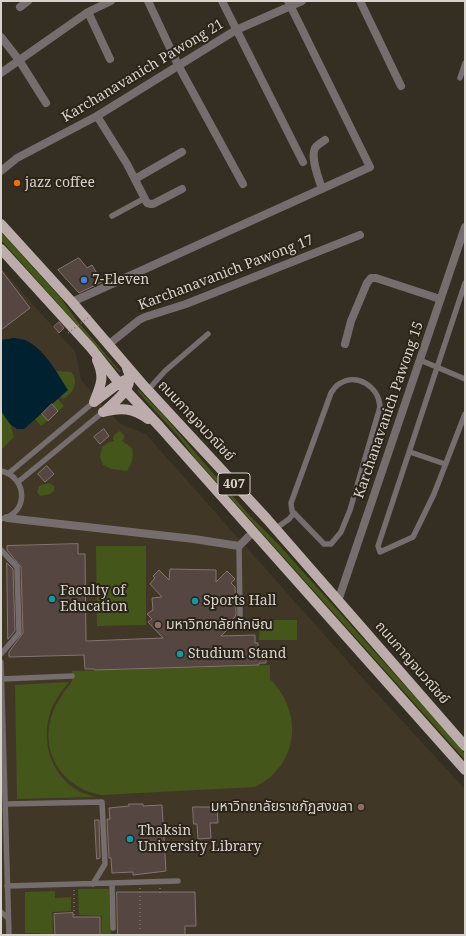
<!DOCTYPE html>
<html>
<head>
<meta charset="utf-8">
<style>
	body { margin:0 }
	#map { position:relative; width:466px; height:936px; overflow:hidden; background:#352e23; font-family:"Noto Serif",serif }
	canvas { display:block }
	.frame { position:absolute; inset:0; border:2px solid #d7d3cc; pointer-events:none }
</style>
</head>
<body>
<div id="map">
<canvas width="466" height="936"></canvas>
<div class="frame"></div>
</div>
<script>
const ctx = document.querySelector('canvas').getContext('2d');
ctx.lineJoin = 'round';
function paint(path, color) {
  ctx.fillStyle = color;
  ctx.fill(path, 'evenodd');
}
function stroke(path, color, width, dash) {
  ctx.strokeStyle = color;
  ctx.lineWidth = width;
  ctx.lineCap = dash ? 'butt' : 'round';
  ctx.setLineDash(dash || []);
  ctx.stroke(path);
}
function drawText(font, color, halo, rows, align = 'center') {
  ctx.font = font + ' "Noto Serif","Noto Sans Thai",serif';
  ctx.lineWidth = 4;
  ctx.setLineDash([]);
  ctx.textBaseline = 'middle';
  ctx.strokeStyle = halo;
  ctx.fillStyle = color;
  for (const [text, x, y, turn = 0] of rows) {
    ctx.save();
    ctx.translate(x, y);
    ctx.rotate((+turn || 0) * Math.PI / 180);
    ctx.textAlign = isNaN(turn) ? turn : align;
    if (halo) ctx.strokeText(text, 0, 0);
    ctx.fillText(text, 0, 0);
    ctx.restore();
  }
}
const built = new Path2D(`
	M1 268 76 353 81 380 120 424 146 434 151 440 369 685 465 789V935H1Z`);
const green = new Path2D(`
	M1 232 60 297 78 322 121 372H119L1 240Z
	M56 371 71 372C80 381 73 395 62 399L61 396 67 390Z
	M138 389 164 416 249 515 280 546 443 728 465 754V760L194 457 178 436 139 393 138 391Z
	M51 391 64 406 41 426 29 412Z
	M1 411 10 423 14 437 1 450Z
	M120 431 124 435V438L122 441 132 448C134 457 132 463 127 471L112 469 103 465 100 457 102 447 109 442 114 441 113 439 114 435Z
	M49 483 54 486V491L50 494 40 496 37 492 39 486Z
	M146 546V625L97 626 96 546Z
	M260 620H297V640H259Z
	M270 665V679C304 713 299 765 255 787L102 795C62 789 38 750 53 712 56 704 62 695 67 688 68 686 70 685 71 683 73 680 72 674 72 671Z
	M69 682C63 689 57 697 53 705 39 737 49 775 80 792 85 794 90 795 95 797L17 799 15 685Z
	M78 889H109L111 935H101L102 916 79 915Z
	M55 891V898L71 897V911L52 912 53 934 25 933V892Z`);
const water = new Path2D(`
	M14 338C18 339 24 339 27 341 44 349 58 374 68 390L24 429H17L10 424 1 411V340Z`);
const building = new Path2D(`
	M79 258 87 268 92 265 102 282 79 293 58 270Z
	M1 270 30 308 1 330Z
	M59 322 64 328 59 333 54 327Z
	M52 404 58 411 48 421 42 414Z
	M104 429 109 436 100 444 94 437Z
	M47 466 54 474 45 482 38 474Z
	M78 544V554H85L86 641 163 638 148 622 152 619 147 614 153 610 152 598 162 597 150 584 155 578 153 576 159 570 169 580 170 569 216 570V582L227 571 235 579 231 583 235 587 236 614 235 617 230 622 232 625 221 636 255 635V643H258V652L266 651V663H259V665L95 670 94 669H85L84 655 9 657V652L23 633 21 567 7 550V546Z
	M7 563 13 569 15 631 8 639Z
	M129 804H143V806L162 805 166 871 133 875V872L112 873 111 858H109L107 819H110L109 808 129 806Z
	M193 807H217L218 823H210L211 838 198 839 197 824H194Z
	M95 820H99L100 858 97 859Z
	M117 892H195L196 926H185V935H118Z
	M73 913V917H100V935H55L54 914Z`);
const path = new Path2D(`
	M140 888V929
	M160 888V893
	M74 890V917`);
const lane = new Path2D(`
	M460 78 465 63
	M112 216 145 198
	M465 283 378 546 380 552 413 537 434 494 465 414
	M420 360 465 379
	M148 390 165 371 208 334
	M410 452 445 464
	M1 471C28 477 29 514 1 519
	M9 473 94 402
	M18 482 103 412
	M275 529 289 519 294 513 292 511 291 503 331 393C333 390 336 386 339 384 357 372 379 387 380 407L350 510 341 532 331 544H324L294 513
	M1 550 17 567 19 633 1 654
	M239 625 240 614 239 546
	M1 662 9 935
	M1 679 72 676
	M6 804 102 802 105 864 93 884
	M112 883 113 928
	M7 886 178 881
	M1 912 8 918`);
const street = new Path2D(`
	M148 1 178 65 243 184
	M222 1 303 162
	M360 1 401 86
	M20 7 28 1
	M88 12 110 59
	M1 37 19 60 46 103
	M1 73 88 12 111 1
	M97 116 127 164 147 203 151 204H153L182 189
	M1 171 17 158 97 116 236 30 302 1
	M135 179 182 152
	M322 189C319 179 310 158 315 148 317 145 322 142 325 140
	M72 302 370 167 288 1
	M345 344 351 321 367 283 371 278H376L440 299
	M108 345 139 320 145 317 186 304 360 235
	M7 518 194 539 239 546 253 532
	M338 601 465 227`);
const primary = new Path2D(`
	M1 224 72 302 144 386 267 519 465 746
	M1 249 91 348 119 383 160 427 465 770
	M94 402 119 383 125 380
	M94 402C101 385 105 377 97 360
	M105 411C118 398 136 388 127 368
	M103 412C121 407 133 408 148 419`);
const pathBridge = new Path2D(`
	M68 333 92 315`);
const markers = [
	[17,183,4,"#e8710a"],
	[84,280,4,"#3f7fe0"],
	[52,599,4,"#0f9aa8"],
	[195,601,4,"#0f9aa8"],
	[158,625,4,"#8d6e63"],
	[180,654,4,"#0f9aa8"],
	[361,807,4,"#8d6e63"],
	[130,839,4,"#0f9aa8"]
];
const shields = [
	[234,484,32]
];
const shieldNames = [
	["407",234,484]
];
const streetNames = [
	["Karchanavanich Pawong 21",143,71,-31],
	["Karchanavanich Pawong 17",226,273,-21],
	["Karchanavanich Pawong 15",389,410,-71],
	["ถนนกาญจนวณิชย์",196,421,47],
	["ถนนกาญจนวณิชย์",412,663,49]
];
const poiNames = [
	["jazz coffee",25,183],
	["7-Eleven",92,280],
	["Faculty of",60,591],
	["Education",60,607],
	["Sports Hall",203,601],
	["มหาวิทยาลัยทักษิณ",166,625],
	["Studium Stand",188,654],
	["มหาวิทยาลัยราชภัฏสงขลา",353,807,"right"],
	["Thaksin",138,831],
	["University Library",138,847]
];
paint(built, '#413726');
paint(green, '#445619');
paint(water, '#00212f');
paint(building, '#554642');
stroke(building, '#857470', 1);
stroke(path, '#7b766c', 1.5, [1, 3]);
stroke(lane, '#766e6e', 5.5);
stroke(street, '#766e6e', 8);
stroke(primary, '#bcadac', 10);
stroke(pathBridge, '#7b766c', 1.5, [1, 3]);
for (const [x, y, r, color] of markers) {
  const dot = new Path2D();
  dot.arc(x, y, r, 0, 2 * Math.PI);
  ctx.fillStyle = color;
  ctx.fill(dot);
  stroke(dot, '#2b2419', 1.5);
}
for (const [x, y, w] of shields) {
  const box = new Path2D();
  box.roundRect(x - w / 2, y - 11, w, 22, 3);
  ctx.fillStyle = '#2b2419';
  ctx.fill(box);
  stroke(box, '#d7d3cc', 1);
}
drawText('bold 13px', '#d7d3cc', null, shieldNames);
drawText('14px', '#d7d3cc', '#2b2419', streetNames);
drawText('14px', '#d7d3cc', '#2b2419', poiNames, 'left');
</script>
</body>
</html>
